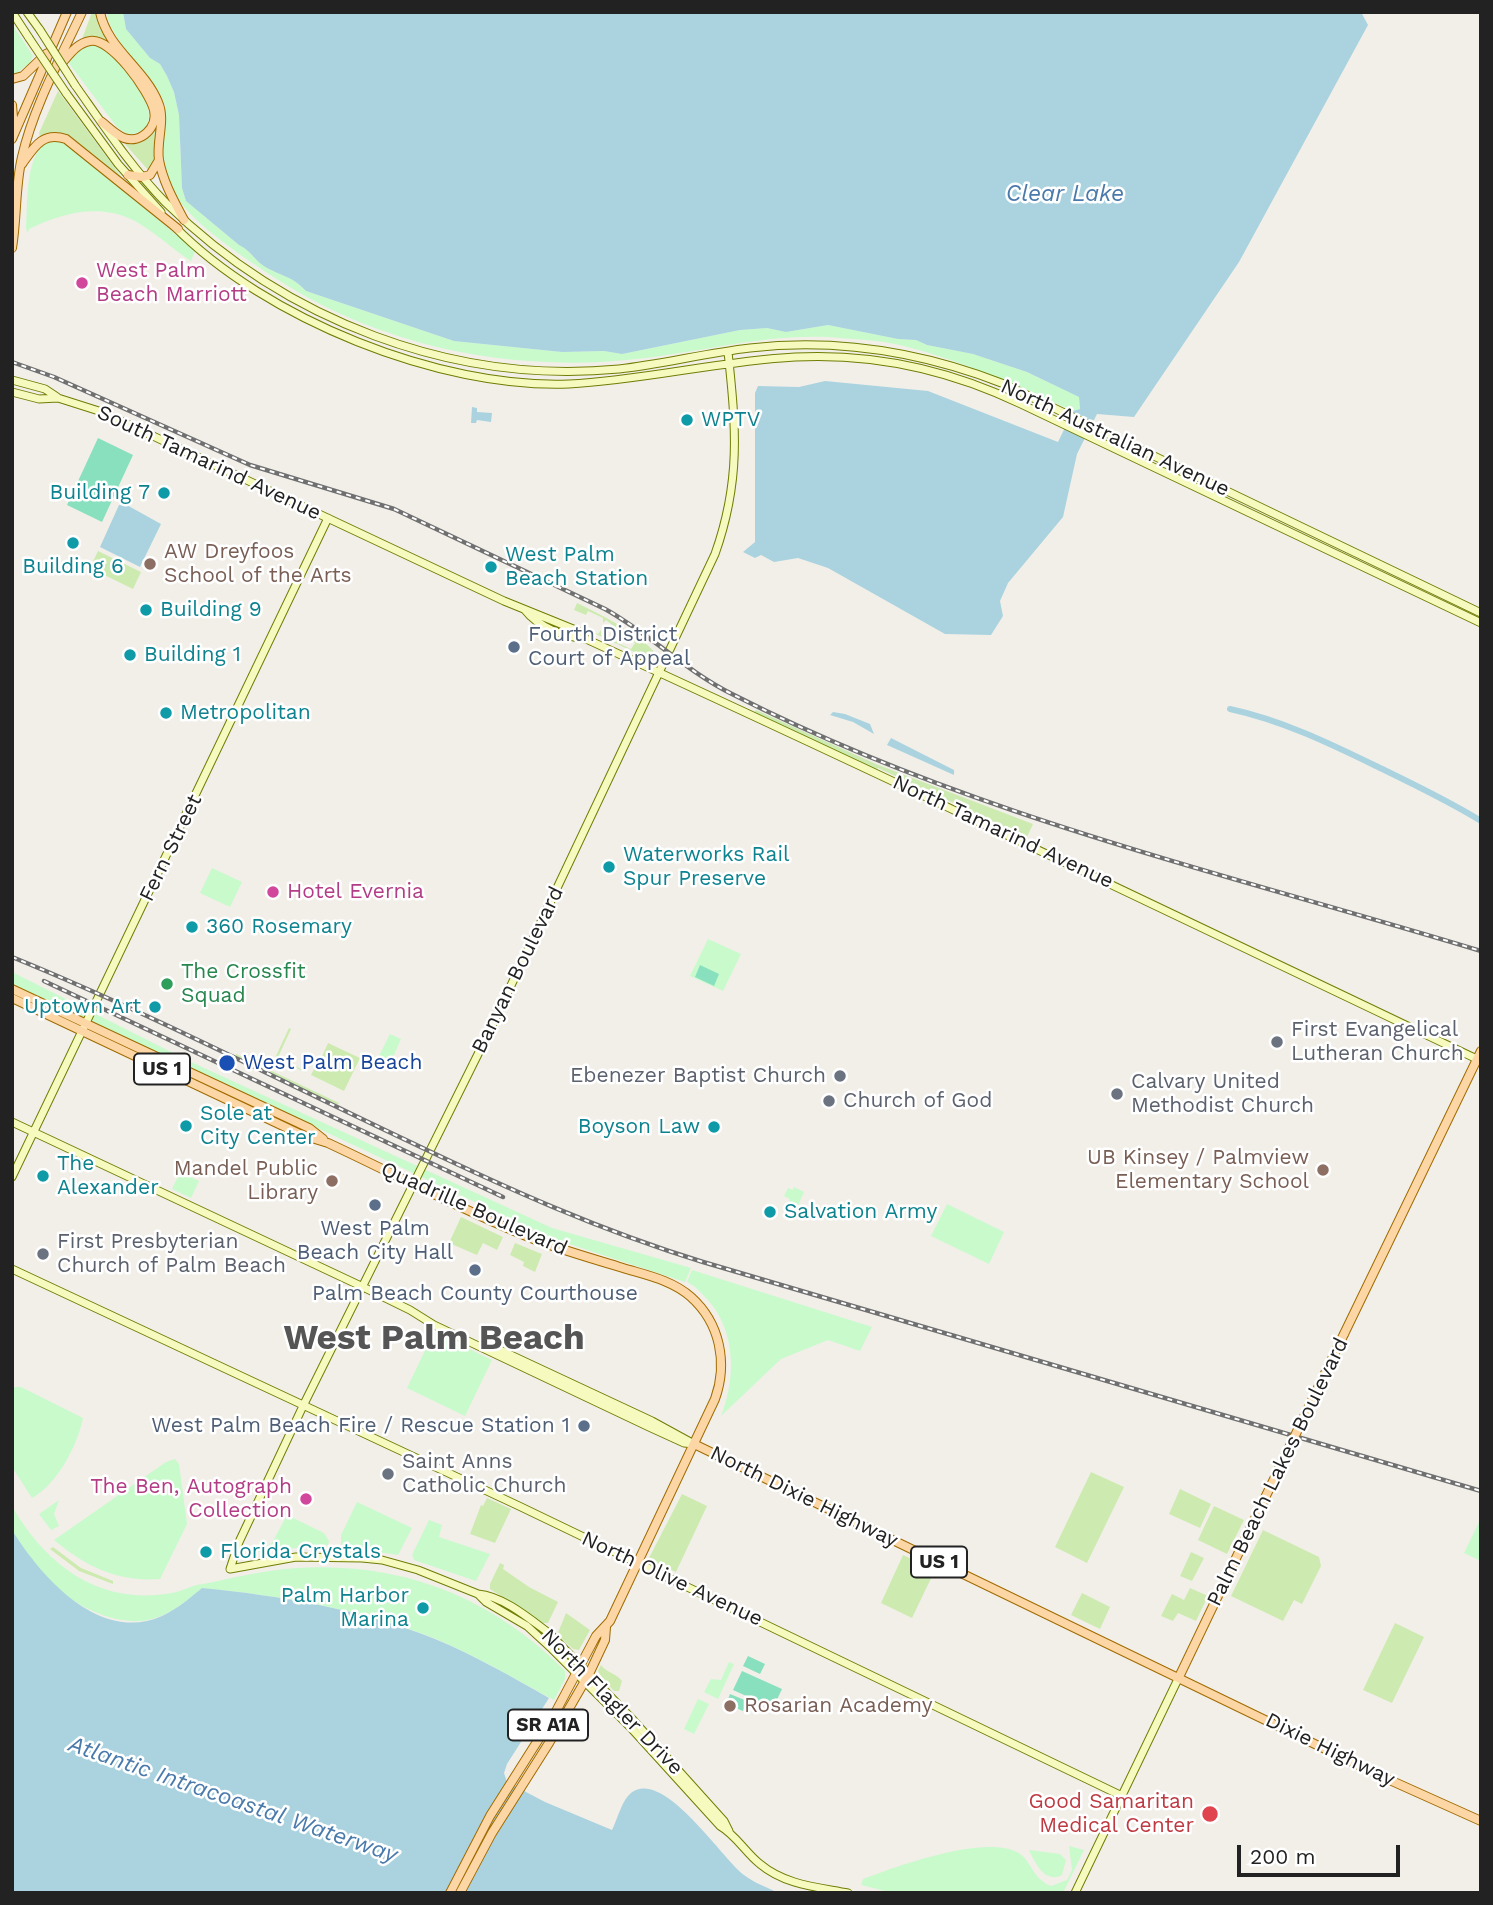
<!DOCTYPE html>
<html>
<head>
<meta charset="utf-8">
<style>
	body { margin:0 }
	#map { position:relative; width:1493px; height:1905px; overflow:hidden; background:#f2efe9; font-family:"Work Sans",sans-serif }
	canvas { display:block }
	.frame { position:absolute; inset:0; border:14px solid #222; pointer-events:none }
	.scale { position:absolute; left:1237px; top:1845px; width:163px; height:32px; box-sizing:border-box; border:4px solid #222; border-top:0; padding-left:9px; font-size:21px; line-height:24px; white-space:nowrap; color:#222; -webkit-text-stroke:5px #fff; paint-order:stroke }
</style>
</head>
<body>
<div id="map">
<canvas width="1493" height="1905"></canvas>
<div class="frame"></div>
<div class="scale">200 m</div>
</div>
<script>
const ctx = document.querySelector('canvas').getContext('2d');
ctx.lineJoin = 'round';
function paint(path, color) {
  ctx.fillStyle = color;
  ctx.fill(path, 'evenodd');
}
function stroke(path, color, width, dash) {
  ctx.strokeStyle = color;
  ctx.lineWidth = width;
  ctx.lineCap = dash ? 'butt' : 'round';
  ctx.setLineDash(dash || []);
  ctx.stroke(path);
}
function drawText(font, color, halo, rows, align = 'center') {
  ctx.font = font + ' "Work Sans",sans-serif';
  ctx.lineWidth = 5;
  ctx.setLineDash([]);
  ctx.textBaseline = 'middle';
  ctx.strokeStyle = halo;
  ctx.fillStyle = color;
  for (const [text, x, y, turn = 0] of rows) {
    ctx.save();
    ctx.translate(x, y);
    ctx.rotate((+turn || 0) * Math.PI / 180);
    ctx.textAlign = isNaN(turn) ? turn : align;
    if (halo) ctx.strokeText(text, 0, 0);
    ctx.fillText(text, 0, 0);
    ctx.restore();
  }
}
const grass = new Path2D(`
	M92 12H97L99 27 111 43 98 38 82 39Z
	M58 91 123 179 122 180 71 138 59 133 40 137 39 133Z
	M156 127V160L149 171 124 143 142 142Z
	M98 551 141 572 133 589 90 568Z
	M577 603C594 611 652 640 657 657L647 658 583 628 598 634 601 630V635L615 642 619 639 618 643 631 649 635 643 606 620 603 623V618L588 611 586 615 574 610Z
	M756 710 876 764 1033 824 1027 837 878 768 876 770 754 712Z
	M289 1028 291 1029 279 1055 307 1073 275 1058Z
	M328 1043 360 1058 344 1091 311 1075 314 1069 316 1070Z
	M236 1054 339 1103 337 1105 235 1057Z
	M461 1217 503 1237 497 1250 483 1243 477 1255 449 1243Z
	M515 1243 542 1254 535 1272 523 1266 524 1262 510 1255Z
	M1091 1472 1124 1487 1087 1563 1055 1547Z
	M1180 1489 1211 1504 1200 1528 1169 1514Z
	M682 1494 707 1506 676 1572 648 1560Z
	M487 1498 511 1509 495 1543 470 1534 481 1505 483 1506Z
	M1214 1506 1244 1520 1227 1554 1198 1540Z
	M1263 1530 1319 1557 1321 1566 1302 1604 1294 1600 1283 1621 1231 1596Z
	M53 1547 81 1568 113 1581V1584L79 1571 50 1549Z
	M1191 1552 1204 1558 1192 1581 1180 1576Z
	M903 1555 935 1570 912 1618 881 1603Z
	M500 1563 504 1565 503 1569 529 1587 558 1602 548 1623H543L490 1589V1584Z
	M1190 1588 1208 1596 1196 1621 1178 1613 1173 1621 1161 1616 1172 1594 1184 1600Z
	M1082 1593 1110 1607 1100 1629 1071 1615Z
	M566 1613 590 1630 579 1650 573 1649 557 1635Z
	M1395 1623 1424 1637 1392 1703 1363 1690Z
	M601 1665C607 1673 616 1673 622 1681L619 1691H614L602 1678 598 1671Z`);
const park = new Path2D(`
	M106 12H123L126 29 150 58 160 64 167 76 174 92 179 115 182 188 186 201 239 245C249 250 253 257 261 264 276 275 292 275 306 291L454 341 562 352 604 351 622 354 740 330 767 328 786 332 828 325 898 339 916 340 927 345 973 354 1027 372 1079 397 1080 409 1073 411C1018 386 963 361 904 346 880 340 853 339 828 337 764 334 701 352 637 359 512 373 381 347 275 278 246 259 194 225 176 196 166 179 162 154 163 134 163 125 167 114 165 105 153 70 114 49 106 12Z
	M12 24 33 56 30 63 19 71V74L12 75Z
	M95 44C119 53 184 132 125 135V133L117 127 68 62 78 50 80 51 82 47Z
	M51 139 62 140 71 145 195 251 191 261C171 248 154 231 133 220 99 203 61 213 29 229L28 233 26 229C28 202 24 152 51 139Z
	M212 868 242 882 230 907 200 893Z
	M708 939 741 954 723 991 690 976Z
	M12 972 189 1061 552 1228 691 1268 685 1282 554 1239 12 985Z
	M390 1034 401 1039 391 1062 379 1056Z
	M180 1172 199 1181 191 1198 172 1189Z
	M794 1187 804 1192 795 1212 787 1208 790 1199 784 1196 788 1188 793 1190Z
	M947 1204 1004 1232 989 1264 931 1236Z
	M692 1270 872 1327 860 1351 828 1340 781 1359 721 1416C736 1378 736 1332 708 1300 701 1293 696 1286 687 1282Z
	M434 1332 492 1360 465 1416 407 1388Z
	M15 1387H21L83 1418C77 1447 57 1484 32 1498L12 1467V1390Z
	M175 1459 179 1464 187 1524 160 1579C118 1582 86 1567 54 1540L166 1462Z
	M59 1500 54 1514 59 1526 51 1530 39 1514Z
	M357 1502 412 1528 398 1555 345 1547 341 1545V1535Z
	M12 1506C46 1566 100 1606 172 1593 183 1591 192 1585 203 1584 233 1578 265 1570 297 1568 401 1562 491 1596 565 1671V1679L554 1700C515 1679 477 1656 436 1639 361 1609 282 1596 202 1588 184 1603 165 1619 141 1621 90 1624 33 1578 13 1532 10 1525 12 1514 12 1506Z
	M287 1515 324 1533 329 1541 328 1545 255 1552 272 1543Z
	M1481 1518V1561L1464 1553Z
	M429 1520 442 1525 439 1537 490 1554 476 1581 414 1560 412 1555Z
	M729 1662 734 1664 718 1699 704 1692 711 1679 721 1680Z
	M698 1699 709 1704 694 1734 684 1729Z
	M1069 1846 1084 1850 1063 1893H893L861 1885 863 1879C898 1866 982 1835 1017 1852 1032 1860 1031 1878 1051 1886L1067 1880 1072 1870Z
	M1029 1850 1060 1854 1066 1860 1062 1875C1045 1884 1035 1863 1029 1850Z`);
const pitch = new Path2D(`
	M98 438 133 455 102 522 67 505Z
	M700 965 719 974 714 986 695 977Z
	M748 1656 765 1664 760 1674 743 1666Z
	M742 1671 782 1689 773 1708 733 1690Z
	M730 1694 747 1701 743 1711 726 1704Z`);
const water = new Path2D(`
	M123 12H1361L1368 25 1239 262 1134 417 1097 414 1077 454 1063 517 1008 583 1000 601 1003 616 991 635 945 634 828 568 798 558 774 562 761 555 755 558 743 552 755 542V393L758 386 799 387 825 381 928 391 1058 442 1073 411 1080 409 1079 397 1027 372 973 354 927 345 916 340 898 339 828 325 786 332 767 328 740 330 622 354 604 351 562 352 454 341 306 291C292 275 276 275 261 264 253 257 249 250 239 245L186 201 182 188 179 115 174 92 167 76 160 64 150 58 126 29Z
	M472 407 477 408V412L492 413 491 422 477 420 476 423H471Z
	M125 504 161 524 140 567 100 547 119 505Z
	M833 712 845 714 870 724 874 734 853 722 830 715Z
	M891 738 954 770V775L887 745Z
	M12 1530C41 1577 100 1644 162 1616 177 1609 190 1598 202 1588 282 1596 360 1609 435 1639 474 1655 512 1677 549 1698L507 1764 504 1773 507 1782 545 1802 612 1830C617 1820 621 1804 628 1796 659 1761 722 1859 744 1875 754 1883 767 1887 778 1893H12Z`);
const canal = new Path2D(`
	M1230 709C1281 720 1329 743 1376 766 1411 783 1447 800 1481 821`);
const secondary = new Path2D(`
	M12 12 29 38
	M27 12 40 30
	M75 85C104 126 131 167 166 203 285 320 452 385 619 369 663 364 706 353 750 348 838 338 922 352 1004 384L1481 613
	M66 93 118 164 161 212
	M174 226C265 319 440 389 569 384 645 380 720 361 795 357 875 353 950 370 1021 404L1481 623
	M728 352C736 427 741 481 715 554L488 1034 303 1406 239 1542 230 1569 296 1557 362 1558 382 1560 418 1570 478 1594 486 1602 527 1626 552 1649 630 1727 720 1826C736 1835 745 1852 760 1864 785 1885 817 1887 848 1893
	M12 380 45 389 57 397
	M12 392 39 399 58 398 102 412 504 601 578 631 585 639
	M525 610C538 627 564 637 586 639 886 776 1183 919 1481 1061
	M12 1122 363 1287 410 1310 434 1325 649 1427 684 1443 694 1444
	M12 1177 328 518
	M12 1269 519 1506 1122 1796
	M500 1350 652 1421 694 1444
	M478 1594C503 1596 530 1619 550 1634L634 1721 724 1821 729 1831
	M1075 1893 1179 1677`);
const primary = new Path2D(`
	M100 12C107 48 144 68 158 102 166 120 156 141 159 160 163 182 174 201 184 220
	M61 64C69 55 77 43 90 41 111 37 149 91 154 110 158 127 141 144 124 138 116 135 108 127 102 122
	M12 79 23 76 46 54
	M12 105 14 129
	M12 139 67 12
	M22 164C34 147 43 131 66 139L178 229
	M128 175 142 177 150 175 159 160
	M12 248C17 218 15 186 22 157 33 108 61 57 82 12
	M12 989 309 1128 323 1139
	M12 998 302 1135 328 1143C397 1175 465 1212 536 1240 565 1251 594 1259 623 1268 646 1275 672 1280 691 1297 720 1323 728 1363 715 1399L610 1621 596 1636 554 1715 490 1816 450 1893
	M1344 1334 1481 1051
	M694 1444 1383 1777 1481 1821
	M1179 1677 1262 1504
	M460 1893 492 1833 549 1743 589 1674 605 1640 606 1627`);
const rail = new Path2D(`
	M12 362 54 377 250 465 394 509 605 609C650 634 686 671 732 694 969 815 1228 874 1481 951
	M12 957C147 1012 277 1079 408 1141 506 1188 599 1230 703 1262L1481 1491
	M44 981 503 1197`);
const secondaryBridge = new Path2D(`
	M40 30 75 85
	M29 38 66 93`);
const primaryBridge = new Path2D(`
	M1262 1504 1344 1334`);
const markers = [
	[82,283,7,"#d1479c"],
	[687,420,7,"#0f9aa8"],
	[164,493,7,"#0f9aa8"],
	[73,543,7,"#0f9aa8"],
	[150,564,7,"#8d6e63"],
	[491,567,7,"#0f9aa8"],
	[146,610,7,"#0f9aa8"],
	[514,647,7,"#5c6f8a"],
	[130,655,7,"#0f9aa8"],
	[166,713,7,"#0f9aa8"],
	[609,867,7,"#0f9aa8"],
	[273,892,7,"#d1479c"],
	[192,927,7,"#0f9aa8"],
	[167,984,7,"#2e9e5b"],
	[155,1007,7,"#0f9aa8"],
	[1277,1042,7,"#6b7280"],
	[227,1063,9,"#1a4fb4"],
	[840,1076,7,"#6b7280"],
	[1117,1094,7,"#6b7280"],
	[829,1101,7,"#6b7280"],
	[186,1126,7,"#0f9aa8"],
	[714,1127,7,"#0f9aa8"],
	[1323,1170,7,"#8d6e63"],
	[43,1176,7,"#0f9aa8"],
	[332,1181,7,"#8d6e63"],
	[375,1205,7,"#5c6f8a"],
	[770,1212,7,"#0f9aa8"],
	[43,1254,7,"#6b7280"],
	[475,1270,7,"#5c6f8a"],
	[584,1426,7,"#5c6f8a"],
	[388,1474,7,"#6b7280"],
	[306,1499,7,"#d1479c"],
	[206,1552,7,"#0f9aa8"],
	[423,1608,7,"#0f9aa8"],
	[730,1706,7,"#8d6e63"],
	[1210,1814,9,"#e0444e"]
];
const shields = [
	[162,1069,56],
	[939,1562,56],
	[548,1725,80]
];
const shieldNames = [
	["US 1",162,1069],
	["US 1",939,1562],
	["SR A1A",548,1725]
];
const hotelNames = [
	["West Palm",96,271],
	["Beach Marriott",96,295],
	["Hotel Evernia",287,892],
	["The Ben, Autograph",292,1487,"right"],
	["Collection",292,1511,"right"]
];
const cultureNames = [
	["WPTV",701,420],
	["Building 7",150,493,"right"],
	["West Palm",505,555],
	["Beach Station",505,579],
	["Building 6",73,567,"center"],
	["Building 9",160,610],
	["Building 1",144,655],
	["Metropolitan",180,713],
	["Waterworks Rail",623,855],
	["Spur Preserve",623,879],
	["360 Rosemary",206,927],
	["Uptown Art",141,1007,"right"],
	["Sole at",200,1114],
	["City Center",200,1138],
	["Boyson Law",700,1127,"right"],
	["The",57,1164],
	["Alexander",57,1188],
	["Salvation Army",784,1212],
	["Florida Crystals",220,1552],
	["Palm Harbor",409,1596,"right"],
	["Marina",409,1620,"right"]
];
const streetNames = [
	["North Australian Avenue",1115,438,25],
	["South Tamarind Avenue",209,463,25],
	["North Tamarind Avenue",1003,832,25],
	["Fern Street",171,848,-64],
	["Banyan Boulevard",518,970,-64],
	["Quadrille Boulevard",474,1209,24],
	["Palm Beach Lakes Boulevard",1278,1472,-64],
	["North Dixie Highway",804,1497,26],
	["North Olive Avenue",672,1579,25],
	["North Flagler Drive",612,1702,46],
	["Dixie Highway",1330,1750,26]
];
const educationNames = [
	["AW Dreyfoos",164,552],
	["School of the Arts",164,576],
	["UB Kinsey / Palmview",1309,1158,"right"],
	["Elementary School",1309,1182,"right"],
	["Mandel Public",318,1169,"right"],
	["Library",318,1193,"right"],
	["Rosarian Academy",744,1706]
];
const serviceNames = [
	["Fourth District",528,635,"left"],
	["Court of Appeal",528,659,"left"],
	["West Palm",375,1229],
	["Beach City Hall",375,1253],
	["Palm Beach County Courthouse",475,1294],
	["West Palm Beach Fire / Rescue Station 1",570,1426,"right"]
];
const leisureNames = [
	["The Crossfit",181,972],
	["Squad",181,996]
];
const worshipNames = [
	["First Evangelical",1291,1030],
	["Lutheran Church",1291,1054],
	["Ebenezer Baptist Church",826,1076,"right"],
	["Calvary United",1131,1082],
	["Methodist Church",1131,1106],
	["Church of God",843,1101],
	["First Presbyterian",57,1242],
	["Church of Palm Beach",57,1266],
	["Saint Anns",402,1462],
	["Catholic Church",402,1486]
];
const transitNames = [
	["West Palm Beach",243,1063]
];
const healthNames = [
	["Good Samaritan",1194,1802],
	["Medical Center",1194,1826]
];
const waterNames = [
	["Clear Lake",1065,194],
	["Atlantic Intracoastal Waterway",233,1800,19]
];
const townNames = [
	["West Palm Beach",434,1339]
];
paint(grass, '#cdebb0');
paint(park, '#c8facc');
paint(pitch, '#88e0be');
paint(water, '#aad3df');
stroke(canal, '#aad3df', 6);
stroke(secondary, '#707d05', 9);
stroke(primary, '#a06b00', 10);
stroke(secondary, '#f7fabf', 7);
stroke(primary, '#fcd6a4', 8);
stroke(rail, '#707070', 4.5);
stroke(rail, '#fff', 2, [5]);
stroke(secondaryBridge, '#707d05', 9, []);
stroke(primaryBridge, '#a06b00', 10, []);
stroke(secondaryBridge, '#f7fabf', 7);
stroke(primaryBridge, '#fcd6a4', 8);
for (const [x, y, r, color] of markers) {
  const dot = new Path2D();
  dot.arc(x, y, r, 0, 2 * Math.PI);
  ctx.fillStyle = color;
  ctx.fill(dot);
  stroke(dot, '#fff', 2.5);
}
for (const [x, y, w] of shields) {
  const box = new Path2D();
  box.roundRect(x - w / 2, y - 15.5, w, 31, 5);
  ctx.fillStyle = '#fff';
  ctx.fill(box);
  stroke(box, '#222', 2);
}
drawText('bold 19px', '#222', null, shieldNames);
drawText('21px', '#b23c85', '#fff', hotelNames, 'left');
drawText('21px', '#0d838f', '#fff', cultureNames, 'left');
drawText('21px', '#222', '#fff', streetNames);
drawText('21px', '#785e54', '#fff', educationNames, 'left');
drawText('21px', '#4e5e75', '#fff', serviceNames);
drawText('21px', '#27864d', '#fff', leisureNames, 'left');
drawText('21px', '#5b616d', '#fff', worshipNames, 'left');
drawText('21px', '#164399', '#fff', transitNames, 'left');
drawText('21px', '#be3a42', '#fff', healthNames, 'right');
drawText('italic 23px', '#4a7aab', '#fff', waterNames);
drawText('bold 35px', '#555', '#fff', townNames);
</script>
</body>
</html>
